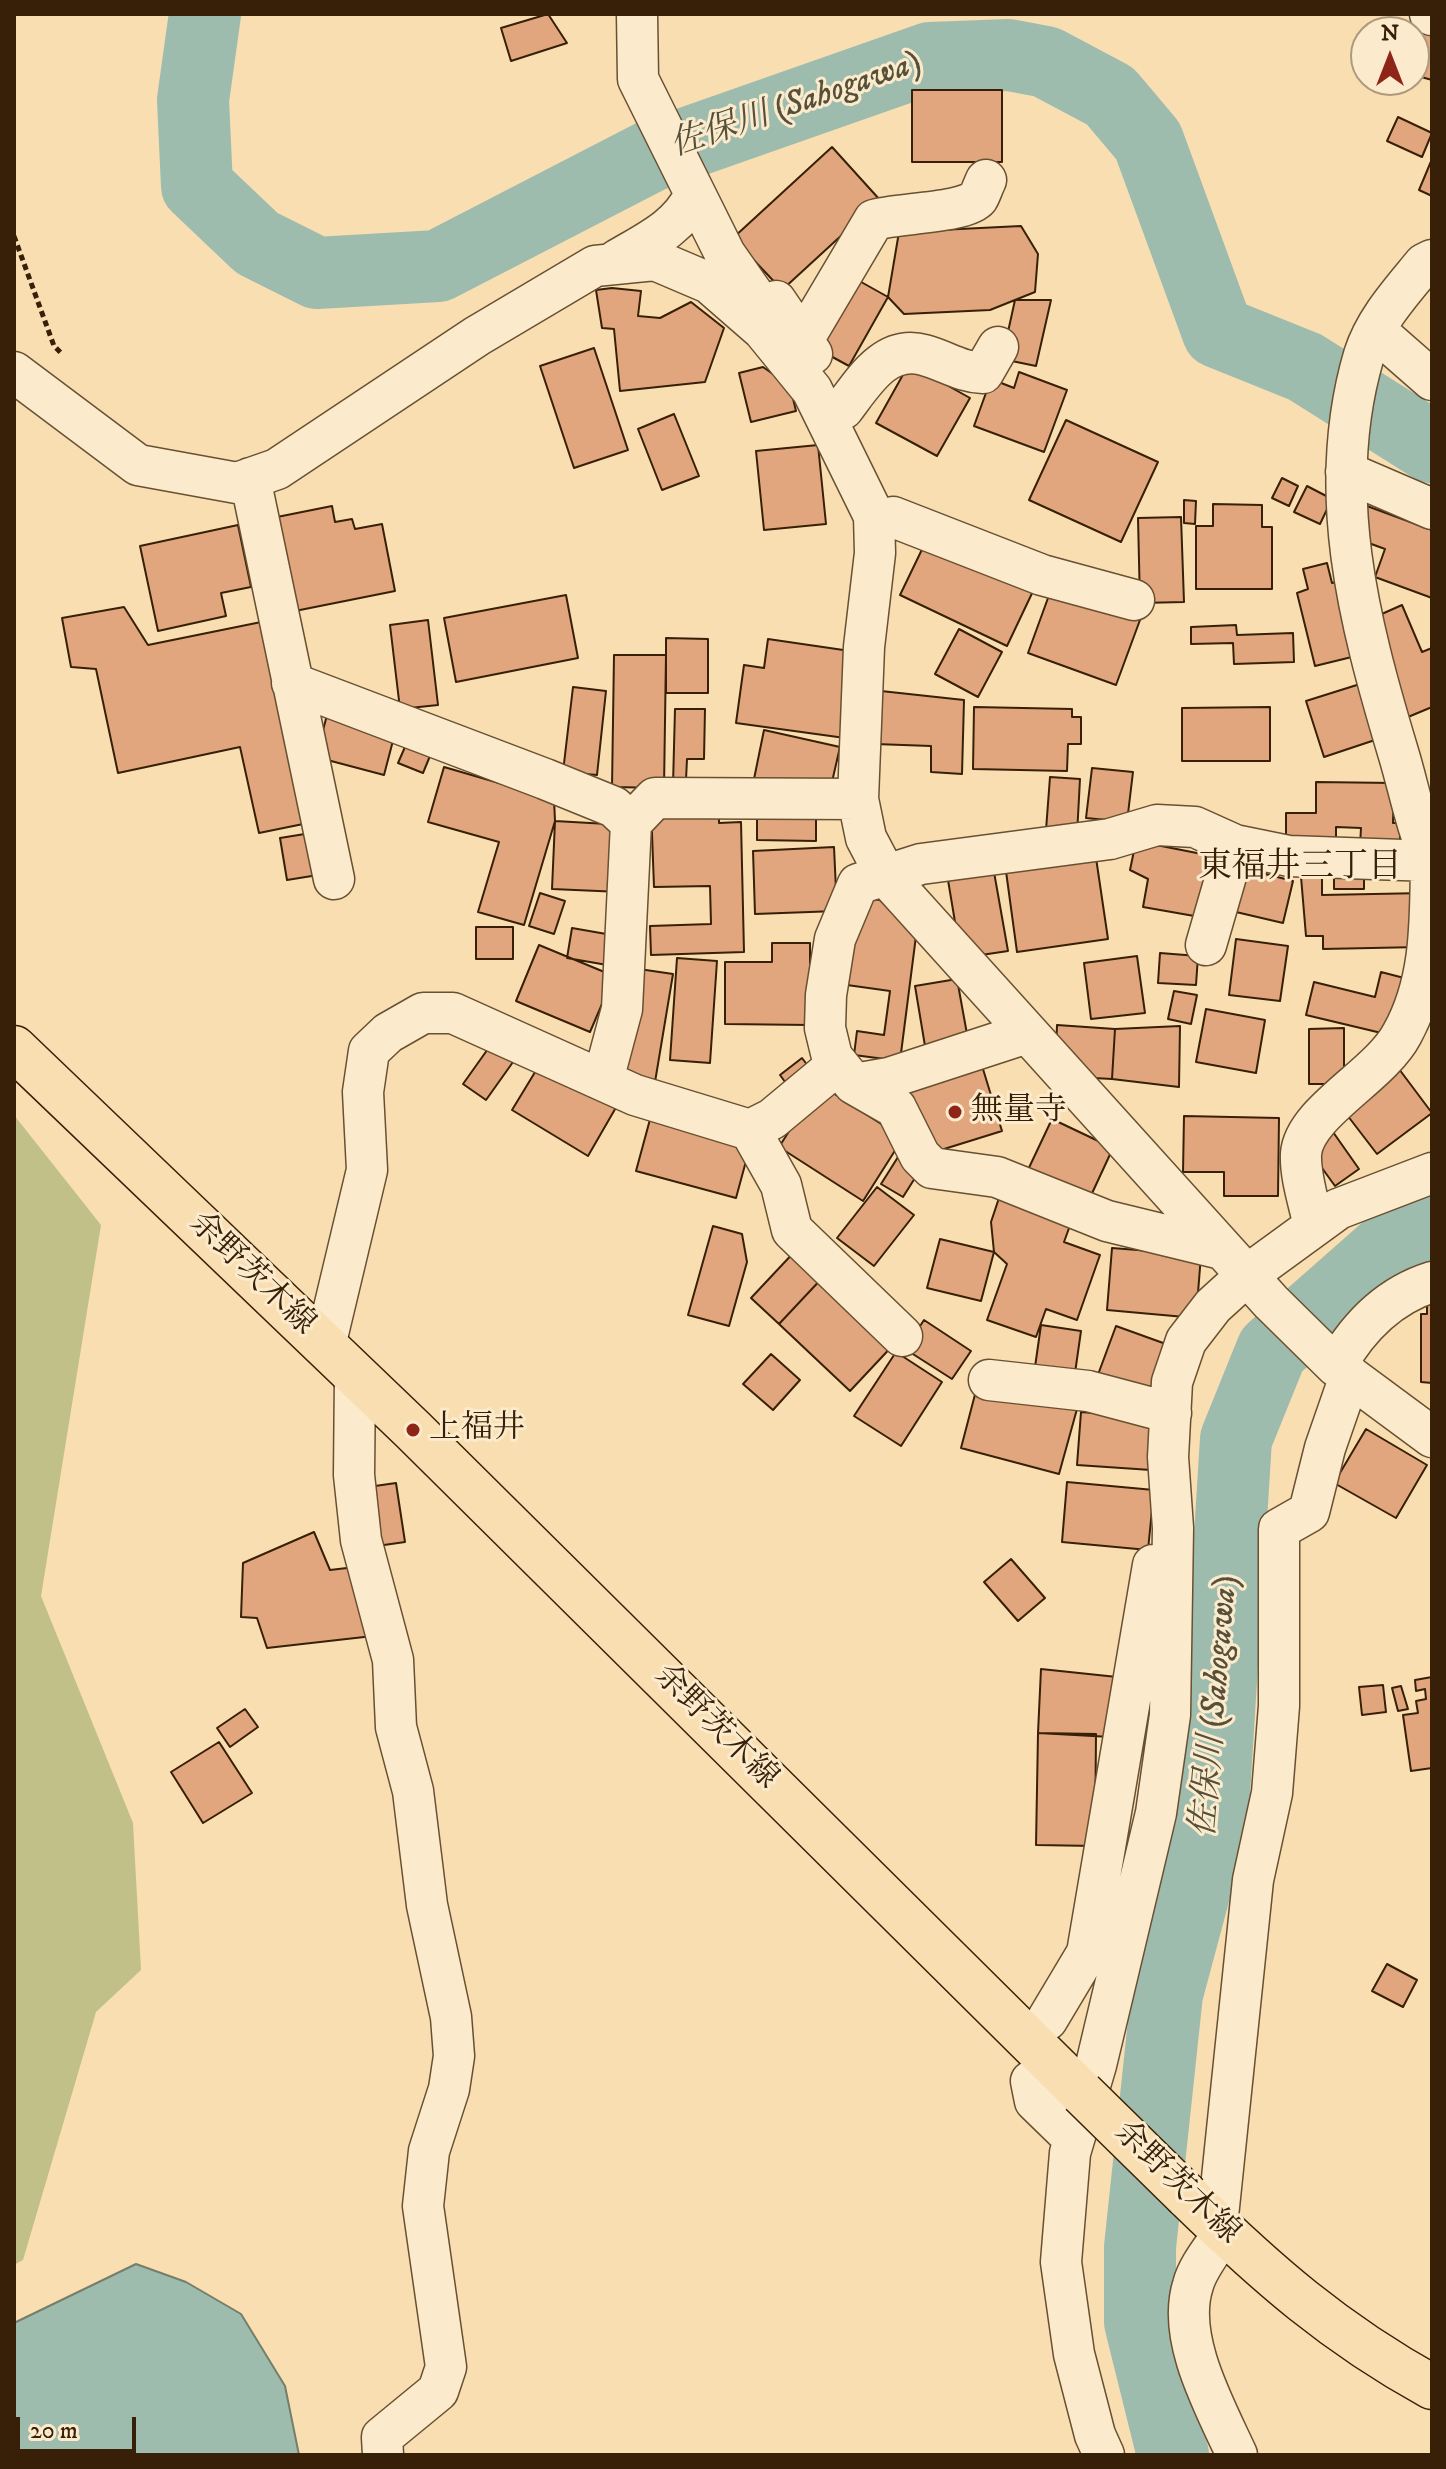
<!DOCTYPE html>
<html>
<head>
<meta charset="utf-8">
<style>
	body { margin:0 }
	#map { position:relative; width:1446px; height:2469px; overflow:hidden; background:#f9deb1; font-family:"IM FELL DW Pica",serif }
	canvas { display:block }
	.frame { position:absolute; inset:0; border:16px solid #372007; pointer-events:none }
	.north { position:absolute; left:1350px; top:16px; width:80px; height:80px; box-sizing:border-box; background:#fbeacc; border:2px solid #ad997d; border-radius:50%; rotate:0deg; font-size:22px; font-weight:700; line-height:32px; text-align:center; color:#372007 }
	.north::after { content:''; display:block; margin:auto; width:28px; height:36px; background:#8f2418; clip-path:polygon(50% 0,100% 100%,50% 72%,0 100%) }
	.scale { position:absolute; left:16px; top:2417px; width:120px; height:36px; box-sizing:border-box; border:4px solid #372007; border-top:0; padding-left:10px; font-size:24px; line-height:28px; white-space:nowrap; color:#372007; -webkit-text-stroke:6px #fbeacc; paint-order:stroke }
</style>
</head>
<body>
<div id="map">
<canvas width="1446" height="2469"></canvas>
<div class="frame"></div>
<div class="north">N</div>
<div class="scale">20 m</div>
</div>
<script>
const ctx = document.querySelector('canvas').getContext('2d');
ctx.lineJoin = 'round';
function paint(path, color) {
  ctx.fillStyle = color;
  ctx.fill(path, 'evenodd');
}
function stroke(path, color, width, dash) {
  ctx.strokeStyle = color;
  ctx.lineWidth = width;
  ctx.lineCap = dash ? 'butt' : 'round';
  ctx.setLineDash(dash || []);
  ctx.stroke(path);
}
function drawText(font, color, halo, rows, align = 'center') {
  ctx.font = font + ' "IM FELL DW Pica","Noto Serif JP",serif';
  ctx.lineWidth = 6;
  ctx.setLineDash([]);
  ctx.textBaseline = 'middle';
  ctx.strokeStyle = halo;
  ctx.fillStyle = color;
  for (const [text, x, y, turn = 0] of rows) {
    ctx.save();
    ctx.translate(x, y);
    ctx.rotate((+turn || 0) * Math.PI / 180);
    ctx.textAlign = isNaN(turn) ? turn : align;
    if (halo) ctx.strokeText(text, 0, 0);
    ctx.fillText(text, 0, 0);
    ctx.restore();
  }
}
const green = new Path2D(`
	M14 1115 101 1225 41 1596 133 1823 141 1970 96 2012 23 2260 14 2265Z`);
const water = new Path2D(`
	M136 2264 186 2282 241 2314 285 2386 299 2455H14V2323Z`);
const river = new Path2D(`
	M205 14 193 100 197 186 257 243 317 273 438 266 651 156 930 58 1009 55 1046 62 1110 96 1148 141 1218 332 1305 367 1432 447
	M1173 2455 1140 2322V2247L1167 1994 1212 1826 1236 1439 1272 1350 1398 1239 1432 1232`);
const building = new Path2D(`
	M548 14 567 43 511 61 501 28Z
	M1411 24 1432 30V80L1414 75Z
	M912 90H1002V162H912Z
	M1398 117 1432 133 1422 157 1387 141Z
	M832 147 880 200 782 290 733 238Z
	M1432 159V196L1419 190Z
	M1021 226 1038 254 1035 292 990 310 904 314 888 297 899 232Z
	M854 278 888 297 849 366 814 347Z
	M612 288 641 291 638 316 660 318 691 302 724 328 705 382 620 391 614 329 602 328 596 290Z
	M1015 300H1051L1036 366 1002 359Z
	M594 348 628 450 574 468 540 366Z
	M909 364 970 398 937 456 876 423Z
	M763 367 790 386 796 411 751 422 739 373Z
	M1019 372 1067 390 1044 452 974 426 991 379 1014 388Z
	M674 414 699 476 662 490 638 429Z
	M1066 420 1158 462 1121 542 1029 500Z
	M818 445 826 524 764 530 756 451Z
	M1282 478 1298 486 1289 506 1272 498Z
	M1307 486 1332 499 1320 524 1294 512Z
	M1184 500 1196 501 1195 524 1184 523Z
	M1213 504 1262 505V527H1272V589H1196V526H1213Z
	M332 506 335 522 352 519 355 529 382 524 395 591 285 613 267 519Z
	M1367 506 1432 530V598L1375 577 1385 549 1355 538Z
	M1181 517 1184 602 1140 603 1138 518Z
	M238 525 251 587 221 593 226 616 158 631 140 546Z
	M928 537 1035 587 1007 646 900 595Z
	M1327 563 1332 583 1342 581 1360 655 1315 666 1297 593 1308 589 1303 569Z
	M1052 587 1140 620 1116 685 1028 653Z
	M566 595 578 658 456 682 444 618Z
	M1402 605 1422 652 1432 648V707L1408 717 1366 621Z
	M124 607 148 645 271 620 313 822 259 833 240 747 118 773 96 669 71 667 62 618Z
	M428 620 438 705 400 709 390 625Z
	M1236 625 1237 635 1293 633 1294 662 1234 664 1233 643 1191 644V627Z
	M959 629 1002 652 978 697 935 674Z
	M666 638 708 639V693H666Z
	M768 639 857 652 845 738 736 723 744 665 764 668Z
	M614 655H666L664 788 612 787Z
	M1360 684 1378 739 1324 757 1306 701Z
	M573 687 606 691 597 775 563 772Z
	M881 691 964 700 962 774 931 772V746L875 744Z
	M974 707 1072 709V717H1081V744H1068L1067 771 973 769Z
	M1270 707V761H1182V708Z
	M675 709H705L704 759H687L686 780 673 785Z
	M327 715 395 733 384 775 316 757Z
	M764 730 840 747 829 795 754 779Z
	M405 747 430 756 423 773 398 763Z
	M444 767 554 799 555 821 524 925 478 912 499 842 428 822Z
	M1092 768 1133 772 1127 822 1086 818Z
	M1050 777 1080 779 1077 835 1046 830Z
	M1316 782 1394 783 1393 823H1400V846H1360L1361 828 1336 827V849H1286V813H1316Z
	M719 805V823L741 822 744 952 651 955 650 926 711 924 710 886 654 887 651 807Z
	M757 810 816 811V841L757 840Z
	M555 821 625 825 621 892 552 889Z
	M311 833 318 875 287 880 280 838Z
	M1136 841 1212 856 1200 917 1143 907 1148 879 1130 870Z
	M834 847 837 911 755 914 753 851Z
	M1095 851 1108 939 1017 952 1005 864Z
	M1300 865H1322V895L1425 893 1420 947 1323 949V936H1306Z
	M1334 865H1364V889H1334Z
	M1246 869 1293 881 1283 923 1236 912Z
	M994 872 1008 951 961 958 948 880Z
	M540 893 565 901 554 934 529 926Z
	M860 897 880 900 916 936 900 1061 854 1055 857 1031 884 1035 890 991 847 985Z
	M476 927H513V959H476Z
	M572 928 612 935 607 965 567 958Z
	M1236 939 1288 946 1280 1001 1229 995Z
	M772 943H810V1025L725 1024V962H772Z
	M539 945 614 976 590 1032 516 1001Z
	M1160 953 1198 956 1196 985 1158 983Z
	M1137 956 1145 1013 1091 1019 1084 963Z
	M677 958 717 961 710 1063 670 1060Z
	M639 969 673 974 654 1088 623 1067Z
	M1381 972 1408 979 1394 1036 1306 1015 1314 982 1375 997Z
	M957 979 969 1045 926 1052 915 986Z
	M1174 991 1197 995 1191 1024 1168 1019Z
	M1206 1009 1265 1020 1256 1073 1196 1062Z
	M1057 1025 1115 1029 1112 1079 1075 1077 1056 1053Z
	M1180 1026 1179 1087 1112 1079 1115 1029Z
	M1344 1028V1084H1309V1029Z
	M495 1039 518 1055 486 1100 463 1084Z
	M979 1056 1002 1131 928 1154 904 1080Z
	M802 1058 814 1074 791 1090 780 1075Z
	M543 1059 618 1104 588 1156 512 1110Z
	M1399 1069 1432 1113 1377 1154 1344 1111Z
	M819 1084 903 1138 863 1201 779 1147Z
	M652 1112 752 1139 736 1198 636 1171Z
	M1184 1116 1279 1118 1278 1196H1224V1172H1183Z
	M1052 1119 1113 1148 1088 1202 1026 1174Z
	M1333 1132 1359 1169 1335 1186 1309 1150Z
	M898 1157 920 1170 903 1197 881 1184Z
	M877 1187 914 1215 874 1266 837 1238Z
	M1000 1195 1072 1220 1064 1242 1100 1255 1077 1320 1046 1309 1036 1337 987 1320 1007 1264 994 1252 991 1222Z
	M713 1226 742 1234 747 1262 729 1326 688 1315Z
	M940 1239 994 1252 981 1301 927 1288Z
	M1112 1248 1201 1255 1196 1318 1107 1310Z
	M797 1249 825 1275 779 1324 751 1298Z
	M825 1275 896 1342 850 1391 779 1324Z
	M1427 1298H1432V1383L1421 1382V1314H1427Z
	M924 1320 971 1351 952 1379 905 1349Z
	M1041 1325 1081 1331 1074 1380 1034 1374Z
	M1116 1326 1177 1348 1157 1402 1096 1380Z
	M896 1352 942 1382 901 1446 854 1416Z
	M771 1354 800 1380 773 1410 743 1384Z
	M978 1383 1077 1409 1059 1474 961 1448Z
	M1081 1412 1155 1418 1151 1470 1077 1465Z
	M1366 1429 1427 1465 1396 1518 1334 1483Z
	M1067 1482 1154 1490 1148 1550 1062 1542Z
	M396 1483 405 1542 370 1547 361 1488Z
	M314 1532 330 1570 364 1566 373 1636 267 1648 257 1618 241 1617 243 1563Z
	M1011 1559 1045 1598 1018 1621 984 1582Z
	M1041 1669 1117 1677 1111 1737 1038 1733Z
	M1432 1677V1768L1411 1771 1403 1715 1418 1713 1416 1701 1426 1699 1425 1689 1416 1691 1415 1680Z
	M1383 1685 1386 1712 1362 1715 1359 1687Z
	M1401 1686 1408 1709 1398 1711 1392 1688Z
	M245 1709 258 1727 230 1747 217 1728Z
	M1038 1733 1096 1734 1095 1846 1036 1845Z
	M219 1742 252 1793 203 1823 171 1772Z
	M1387 1964 1417 1980 1403 2007 1372 1991Z`);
const path = new Path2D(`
	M14 236 54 346 61 353`);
const minor = new Path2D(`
	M637 14 638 79 725 254 753 294V316
	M1430 14 1432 15
	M617 260C647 242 679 228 694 196
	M1432 260 1424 264C1402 291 1375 320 1364 355 1324 490 1359 622 1398 752 1409 788 1416 828 1432 862
	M776 301 812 354
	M1376 331 1432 380
	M803 340 874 220C897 213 966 213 978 198 981 193 983 186 986 180
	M14 372 138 465 237 483 277 469 477 336 595 266 655 260 709 283 763 330 812 390 874 516 875 553 864 647 858 799 866 838 886 876 1271 1302 1336 1366 1432 1437
	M843 409C863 383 885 344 924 355 946 361 960 372 983 373L998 347
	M1346 472 1432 509
	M250 478 334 879
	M893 517 1042 575 1134 600
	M292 683 545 779 614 807 631 823 622 1009 603 1080
	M631 823 655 798 858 799
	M1206 945 1235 845
	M854 1084 889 1078 1027 1033
	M750 1130 772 1119 837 1065
	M1222 1249 1107 1221 997 1177 932 1168 920 1156 896 1108 854 1084 832 1057 825 1028 826 995 835 939 858 884 921 864 1110 839 1157 825 1195 827 1235 845 1289 856 1431 861C1430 921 1432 980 1402 1034 1380 1076 1304 1112 1301 1154 1300 1177 1309 1203 1314 1226
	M325 1346 367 1170 363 1092 369 1051 388 1033 423 1013H453L635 1095 750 1130 781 1185 792 1230 902 1336
	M1336 1366C1358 1327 1388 1296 1432 1282
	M355 1374 354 1475 361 1540 393 1660 396 1727 413 1791 427 1905 451 2017 454 2056 449 2089 429 2151 423 2206 446 2367 438 2391 382 2437 383 2455
	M989 1380 1088 1391 1171 1413
	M1047 2020 1087 1953 1153 1565
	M1031 2081 1035 2101 1074 2139
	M1217 2226 1253 1880 1272 1793 1279 1706V1529L1309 1512 1325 1448 1350 1376
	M1224 2232C1214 2248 1198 2266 1193 2285 1176 2338 1215 2407 1237 2455
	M1104 2455 1095 2435 1074 2354 1061 2262 1070 2153 1096 2065 1156 1813 1170 1715 1173 1528 1168 1457 1172 1382 1186 1341 1213 1306 1246 1276 1338 1209 1432 1173`);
const major = new Path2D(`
	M14 1048 413 1430 1082 2093
	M1187 2196C1267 2274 1334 2333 1432 2387`);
const majorBridge = new Path2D(`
	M1082 2093 1187 2196`);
const markers = [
	[955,1112,8,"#8f2418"],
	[413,1430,8,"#8f2418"]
];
const poiNames = [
	["無量寺",971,1112],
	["上福井",429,1430]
];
const streetNames = [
	["余野茨木線",251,1275,44],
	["余野茨木線",715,1728,45],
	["余野茨木線",1176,2184,44]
];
const waterNames = [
	["佐保川 (Sahogawa)",796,106,-19],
	["佐保川 (Sahogawa)",1217,1707,-85]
];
const neighbourhoodNames = [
	["東福井三丁目",1300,869]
];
paint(green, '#c1c089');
paint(water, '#9ebcae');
stroke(water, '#757e6b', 2);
stroke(river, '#9ebcae', 72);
paint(building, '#e1a67d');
stroke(building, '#372007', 2);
stroke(minor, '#685032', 43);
stroke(major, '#372007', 47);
stroke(path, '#372007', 5, [6, 4]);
stroke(minor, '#fbeacc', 40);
stroke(major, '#f9deb1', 44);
stroke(majorBridge, '#372007', 47, []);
stroke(majorBridge, '#f9deb1', 44);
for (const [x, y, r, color] of markers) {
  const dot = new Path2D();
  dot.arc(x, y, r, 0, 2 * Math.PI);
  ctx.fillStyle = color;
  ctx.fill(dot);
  stroke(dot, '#fbeacc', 3);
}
drawText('32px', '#372007', '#fbeacc', poiNames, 'left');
drawText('32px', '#372007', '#fbeacc', streetNames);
drawText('italic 34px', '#564f39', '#fbeacc', waterNames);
drawText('34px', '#372007', '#fbeacc', neighbourhoodNames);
</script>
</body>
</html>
